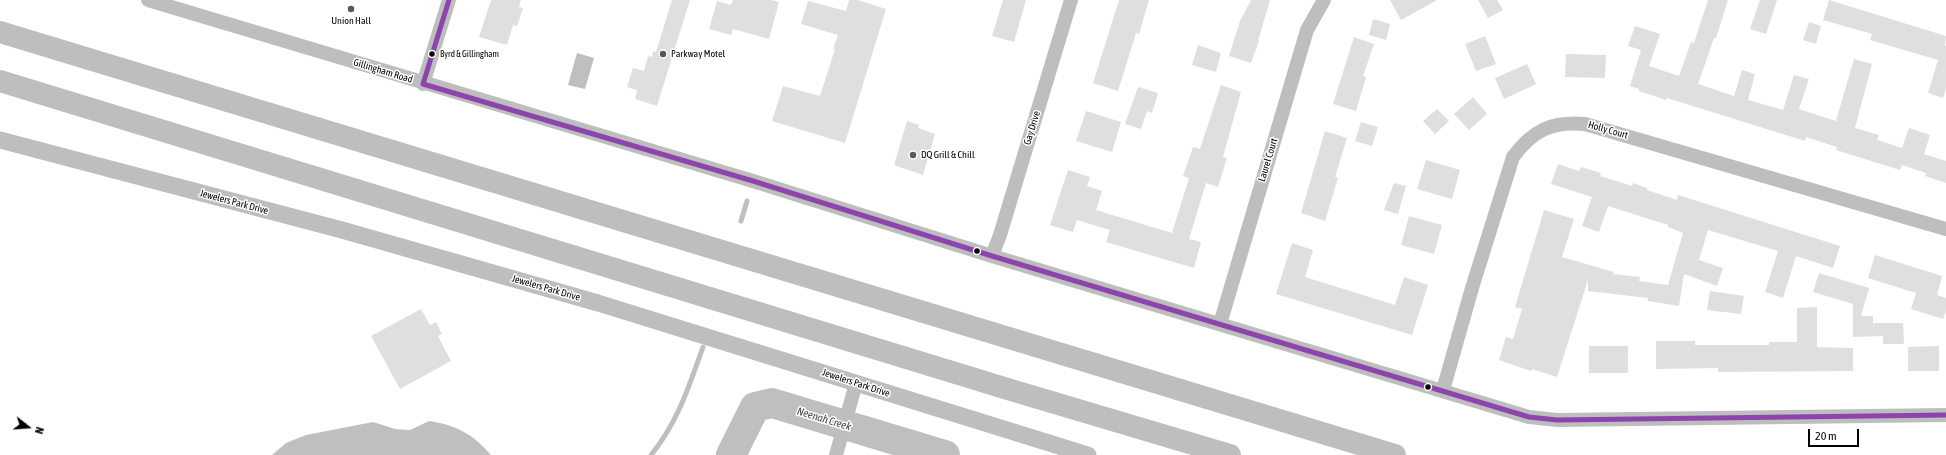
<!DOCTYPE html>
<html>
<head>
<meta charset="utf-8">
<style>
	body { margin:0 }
	#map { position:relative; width:1946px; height:455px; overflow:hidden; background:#fff; font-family:"Asap Condensed",sans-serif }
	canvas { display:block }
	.north { position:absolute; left:8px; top:407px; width:40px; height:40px; -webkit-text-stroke:3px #fff; paint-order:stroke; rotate:107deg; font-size:11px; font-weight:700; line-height:16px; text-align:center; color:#000 }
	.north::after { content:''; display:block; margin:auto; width:14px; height:18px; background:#000; clip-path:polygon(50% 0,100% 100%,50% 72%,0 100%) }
	.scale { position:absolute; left:1808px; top:429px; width:51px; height:18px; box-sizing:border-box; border:2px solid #000; border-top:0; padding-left:5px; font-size:12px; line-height:14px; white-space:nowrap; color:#000; -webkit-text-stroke:3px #fff; paint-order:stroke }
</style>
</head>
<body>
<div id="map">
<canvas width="1946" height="455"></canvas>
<div class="north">N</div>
<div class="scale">20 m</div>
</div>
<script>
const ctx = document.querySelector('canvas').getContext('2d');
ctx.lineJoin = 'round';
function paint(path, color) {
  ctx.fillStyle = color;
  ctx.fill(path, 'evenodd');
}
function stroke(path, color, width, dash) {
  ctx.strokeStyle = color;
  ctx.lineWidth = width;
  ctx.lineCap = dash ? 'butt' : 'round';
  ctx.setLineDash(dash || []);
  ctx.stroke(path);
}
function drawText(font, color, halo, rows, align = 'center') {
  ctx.font = font + ' "Asap Condensed",sans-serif';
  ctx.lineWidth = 3;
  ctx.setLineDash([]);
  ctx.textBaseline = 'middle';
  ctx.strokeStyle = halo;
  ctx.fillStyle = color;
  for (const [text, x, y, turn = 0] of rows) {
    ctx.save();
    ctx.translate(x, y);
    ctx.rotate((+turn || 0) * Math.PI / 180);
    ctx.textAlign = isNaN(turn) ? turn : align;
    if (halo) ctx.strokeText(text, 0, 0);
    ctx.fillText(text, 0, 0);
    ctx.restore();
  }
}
const water = new Path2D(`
	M577 53 594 58 585 89 568 85Z
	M429 421C456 425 473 434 491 455H272L286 443 306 435 373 422 395 429 410 430Z`);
const stream = new Path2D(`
	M741 221 747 201
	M651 455C678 422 689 386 703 347`);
const river = new Path2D(`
	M731 455 755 407 772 403 945 455`);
const building = new Path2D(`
	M491 0H521L519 7 523 8 517 26 513 25 507 45 479 37Z
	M672 0H690L657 106 635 99 637 90 627 87 633 68 644 71 648 56 652 57 653 51 656 52Z
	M733 0H771L779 2 769 39 733 29 731 35 709 29 717 1 731 5Z
	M849 0H858L886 9 845 143 772 121 783 86 820 96 835 49H833L838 35 801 24 808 1 846 11Z
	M1003 0H1026L1014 42 992 36Z
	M1119 0H1149L1139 34 1136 33 1118 91 1093 83Z
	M1251 0H1270L1258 41H1259L1251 63 1229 56 1240 21Z
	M1390 0H1437L1401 20Z
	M1478 0H1497L1503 10 1488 18Z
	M1708 0H1728L1716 38H1714L1698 84 1734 96 1742 70 1755 74 1748 100 1783 110 1794 75 1809 79 1799 109 1836 121 1854 59 1872 64 1855 128 1879 135 1877 140 1902 148 1909 128 1930 135 1924 154 1946 161V183L1925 176 1926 173 1902 165 1900 170 1836 150 1837 147 1806 137 1805 141 1667 98 1666 100 1639 91V89L1630 86 1641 50 1628 46 1635 26 1660 34 1649 66 1679 76 1691 42 1694 43Z
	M1760 0H1777L1766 34 1750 29Z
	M1829 0 1946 36 1945 46H1946V88L1943 98 1928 93 1938 60 1870 40 1872 34 1823 20Z
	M1373 19 1390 24 1386 40 1369 35Z
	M1809 22 1821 26 1816 44 1803 40Z
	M1485 36 1496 64 1476 71 1465 44Z
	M1354 37 1374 44 1363 76 1366 77 1356 111 1333 104Z
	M1198 45 1221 53 1216 72 1192 65Z
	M1566 54 1606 55 1605 78 1565 77Z
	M1527 64 1536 84 1504 99 1495 78Z
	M1221 85 1241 92 1223 157 1227 158 1218 187 1206 183 1189 239 1201 242 1194 268 1106 242 1110 230 1077 220 1073 232 1050 225 1068 170 1090 177 1087 186 1102 191 1096 210 1172 233 1189 178 1183 176 1193 147 1200 149Z
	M1138 87 1158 93 1152 113 1147 111 1141 129 1125 124Z
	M1473 97 1487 114 1469 130 1454 114Z
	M1437 109 1449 121 1435 134 1423 121Z
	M1086 111 1121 122 1112 152 1076 141Z
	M907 121 919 125 918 128 935 134 923 175 894 165Z
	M1361 122 1378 127 1372 146 1355 141Z
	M1325 131 1347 138 1335 177 1338 178 1325 221 1301 213Z
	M1426 160 1460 170 1452 199 1417 189Z
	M1558 164 1579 171 1581 167 1601 173 1600 176 1632 186 1633 183 1647 188V190L1677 200 1678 195 1840 246 1833 268 1796 256 1783 298 1765 292 1778 251 1708 230 1699 260 1723 268 1717 286 1684 274 1679 306 1648 301V298L1588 291V280L1557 377 1532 369 1531 371 1499 360 1506 337 1513 339 1522 309 1515 307 1544 210 1574 219 1562 257 1614 272 1613 274 1640 277 1639 281 1668 285 1683 233 1668 227V225L1608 206 1599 232 1582 226 1592 197 1551 184Z
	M1394 183 1406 186 1398 214 1384 210Z
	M1409 216 1442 225 1434 254 1401 245Z
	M1292 243 1313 250 1305 277 1395 305 1404 277 1428 285 1412 335 1276 294Z
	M1875 255 1942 276 1937 295 1946 298V311L1943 319 1911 309 1916 293 1868 278Z
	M1819 273 1869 288 1861 316H1873V323H1903L1904 344H1883V336L1853 337V304L1813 292Z
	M1710 291 1744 296 1741 314 1707 310Z
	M1817 307V347L1853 348V371L1718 372V368L1656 369V341H1695V345H1769V342H1797V308Z
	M421 309 430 325 436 322 442 334 438 336 451 361 400 389 371 336Z
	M1589 346H1628V373H1589Z
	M1939 346V371H1908V347Z`);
const minor = new Path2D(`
	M148 0 753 181 992 256 1529 417 1557 420 1946 415
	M423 84 449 0
	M992 256 1000 235 1071 0
	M1220 324 1307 30 1324 0
	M1443 390 1472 288 1513 157C1533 130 1552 121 1585 124L1946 229
	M836 455 856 383`);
const tertiary = new Path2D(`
	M0 140 342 230 598 303 1088 455`);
const motorway = new Path2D(`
	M0 32 1395 455
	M0 81 1011 390 1230 455`);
const bus1 = new Path2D(`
	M423 84 753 181 992 256 1529 417 1557 420 1946 415
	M423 84 449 0`);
const markers = [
	[351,9,4,"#595959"],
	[432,54,3.5,"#000"],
	[663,54,4,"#595959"],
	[913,155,4,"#595959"],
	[977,251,3.5,"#000"],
	[1428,387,3.5,"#000"]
];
const busNames = [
	["Byrd & Gillingham",440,54]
];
const poiNames = [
	["Union Hall",351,21,"center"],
	["Parkway Motel",671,54],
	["DQ Grill & Chill",921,155]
];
const streetNames = [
	["Gillingham Road",383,71,17],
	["Gay Drive",1032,128,-73],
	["Holly Court",1608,130,16],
	["Laurel Court",1268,160,-73],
	["Jewelers Park Drive",234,202,15],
	["Jewelers Park Drive",546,288,16],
	["Jewelers Park Drive",856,383,18]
];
const waterNames = [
	["Neenah Creek",824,419,17]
];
paint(water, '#bfbfbf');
stroke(stream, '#bfbfbf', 5);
stroke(river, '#bfbfbf', 30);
paint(building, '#dfdfdf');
stroke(minor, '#bebebe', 14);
stroke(tertiary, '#bebebe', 17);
stroke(motorway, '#bebebe', 22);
stroke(bus1, '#8e44ad', 5);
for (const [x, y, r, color] of markers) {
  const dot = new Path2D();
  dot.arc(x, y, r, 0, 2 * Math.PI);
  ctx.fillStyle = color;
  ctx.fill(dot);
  stroke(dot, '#fff', 1.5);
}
drawText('9px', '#000', '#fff', busNames, 'left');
drawText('10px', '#000', '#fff', poiNames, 'left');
drawText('10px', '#000', '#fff', streetNames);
drawText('italic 11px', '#444', '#fff', waterNames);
</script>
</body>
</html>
